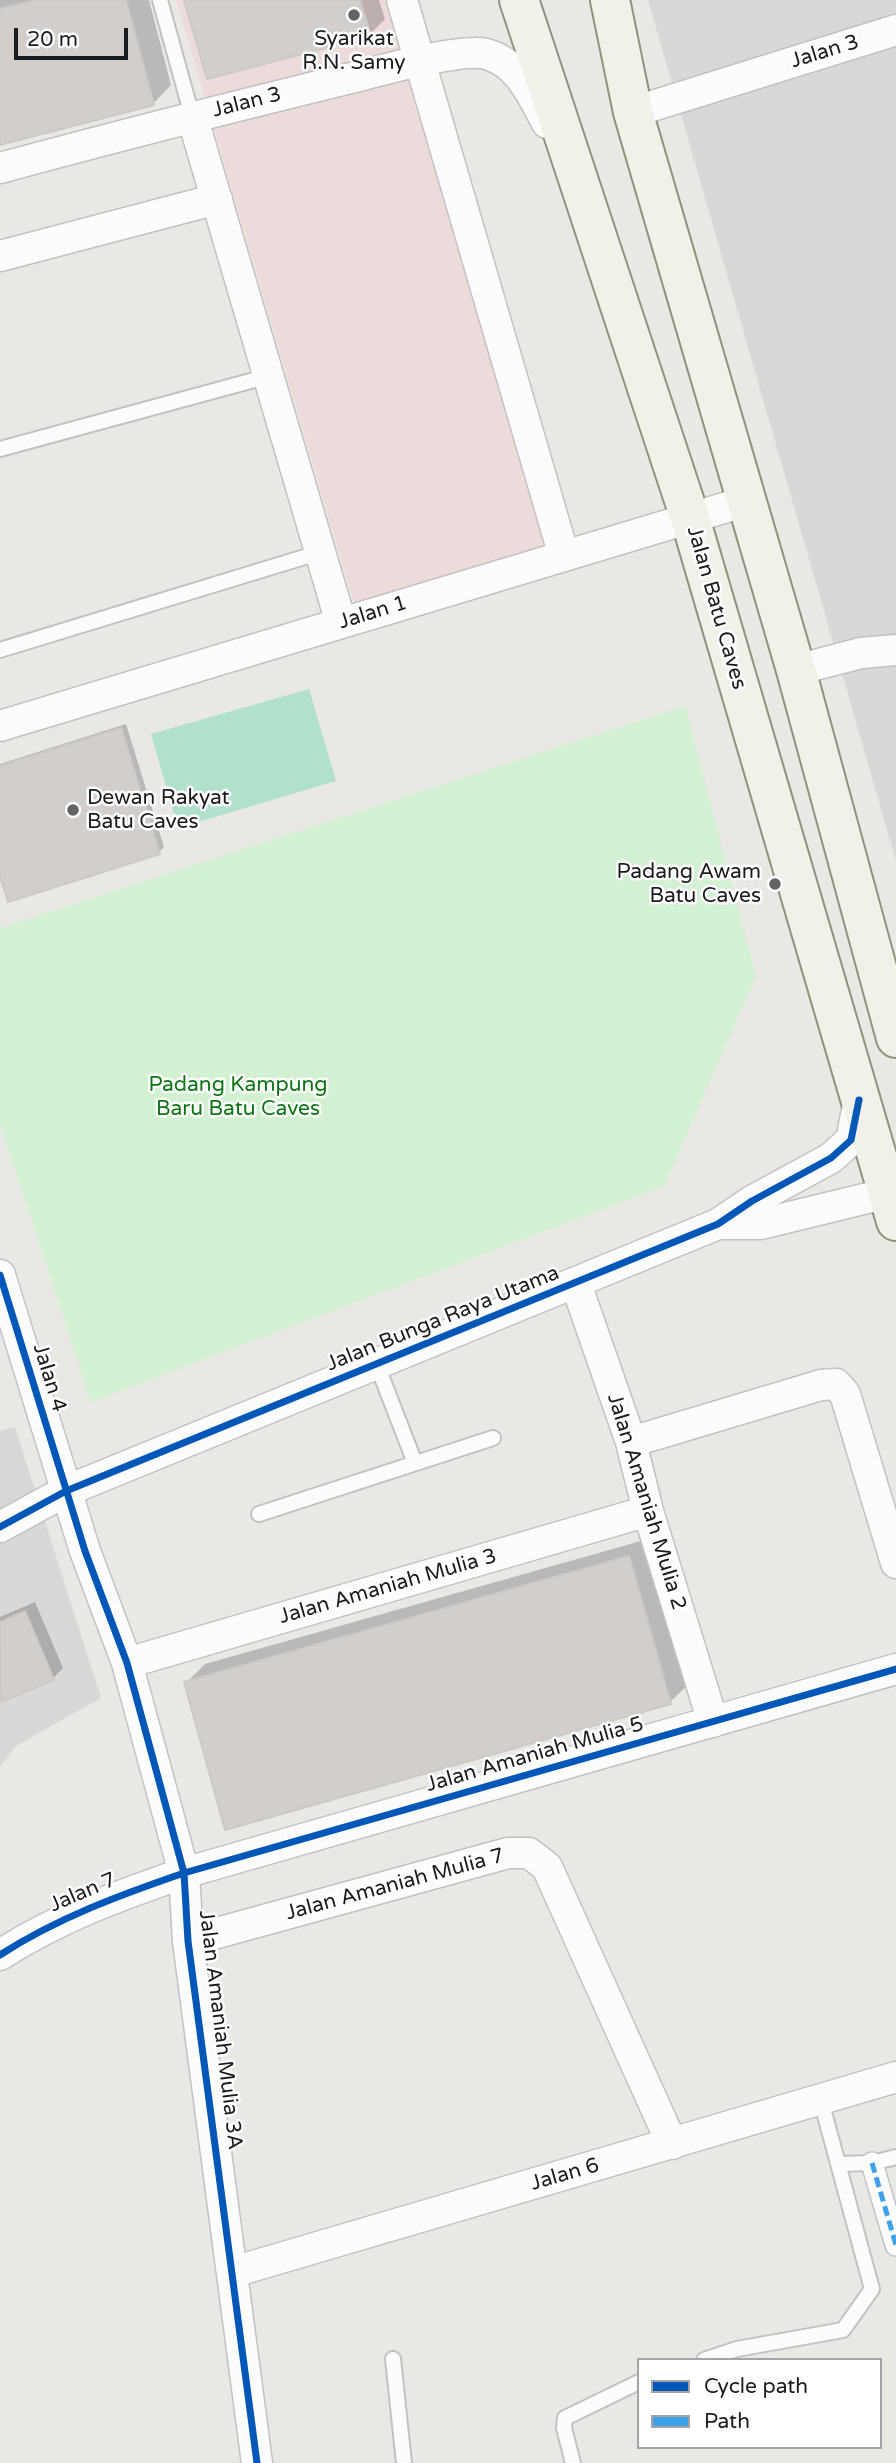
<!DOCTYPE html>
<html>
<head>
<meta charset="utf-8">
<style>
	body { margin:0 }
	#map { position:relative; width:896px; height:2463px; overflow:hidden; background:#eae8e5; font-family:"Varela Round",sans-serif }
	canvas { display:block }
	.legend { position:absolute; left:637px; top:2358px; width:245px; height:91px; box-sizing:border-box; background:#fff; border:2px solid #a4a4a4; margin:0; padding:9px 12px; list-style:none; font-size:21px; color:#1c1c1c }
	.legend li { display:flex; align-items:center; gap:14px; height:35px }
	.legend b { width:35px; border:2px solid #a4a4a4 }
	.scale { position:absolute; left:14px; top:28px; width:114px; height:32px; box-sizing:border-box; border:4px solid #1c1c1c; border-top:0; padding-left:9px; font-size:21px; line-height:24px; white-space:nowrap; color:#1c1c1c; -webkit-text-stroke:5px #fff; paint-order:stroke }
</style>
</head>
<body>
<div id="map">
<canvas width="896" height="2463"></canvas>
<ul class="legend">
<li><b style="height:9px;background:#0057b8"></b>Cycle path</li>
<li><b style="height:9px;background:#3da2ea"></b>Path</li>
</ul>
<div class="scale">20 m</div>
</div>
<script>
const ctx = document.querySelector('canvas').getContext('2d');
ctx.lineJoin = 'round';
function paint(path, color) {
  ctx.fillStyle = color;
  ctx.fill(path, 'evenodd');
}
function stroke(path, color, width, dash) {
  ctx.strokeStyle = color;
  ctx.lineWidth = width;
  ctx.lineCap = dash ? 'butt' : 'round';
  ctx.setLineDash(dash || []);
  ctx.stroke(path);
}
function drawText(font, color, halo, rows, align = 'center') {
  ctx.font = font + ' "Varela Round",sans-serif';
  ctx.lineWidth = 5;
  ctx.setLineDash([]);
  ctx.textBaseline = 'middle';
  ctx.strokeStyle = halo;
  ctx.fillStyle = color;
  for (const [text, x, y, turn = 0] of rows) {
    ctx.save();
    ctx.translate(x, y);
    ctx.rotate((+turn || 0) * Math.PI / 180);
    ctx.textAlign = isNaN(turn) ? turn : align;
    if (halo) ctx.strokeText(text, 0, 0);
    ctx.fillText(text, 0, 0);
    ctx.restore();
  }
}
const residential = new Path2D(`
	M648 0H896V861Z
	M15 1427 101 1698 16 1746 0 1767V1431Z`);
const commercial = new Path2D(`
	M176 0H390L547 545 354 603Z`);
const park = new Path2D(`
	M685 706 756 976 664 1186 91 1402 0 1124V928Z`);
const pitch = new Path2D(`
	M309 689 336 781 178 828 151 734Z`);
const shadow = new Path2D(`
	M0 0H149L171 85 153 104 0 144Z
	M186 0H379L385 19 370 34Z
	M126 724 164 847 159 852 0 871V764Z
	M648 1539 689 1684 670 1702 186 1683 205 1664Z
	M35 1602 63 1668 53 1678 2 1700 0 1617Z`);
const building = new Path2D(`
	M36 0H126L154 105 0 145V9Z
	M184 0H360L371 36 207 79Z
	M121 728 160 854 8 902 0 877V766Z
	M629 1556 671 1704 225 1830 184 1682Z
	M25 1611 54 1680 1 1702 0 1622Z`);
const service = new Path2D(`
	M160 0 192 116
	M0 449 269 376
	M0 650 321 552
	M377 1365 415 1463
	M259 1514 493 1438
	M838 2164 872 2163 896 2157
	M393 2359 404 2463
	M704 2360 737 2349 843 2330 872 2289 821 2101
	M573 2463 564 2428 565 2418 639 2382`);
const pedestrian = new Path2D(`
	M872 2163 896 2245`);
const minor = new Path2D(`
	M402 0 564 556
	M633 112 896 30
	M192 116 341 623
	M0 168C118 136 236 106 355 77 382 70 462 48 486 54 518 62 532 95 547 123
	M0 256 217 199
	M796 670 861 653 896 650
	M0 726 747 501
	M718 1224H761L888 1193
	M0 1275 85 1551 127 1663 184 1873 188 1941 257 2463
	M576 1284 631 1442 648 1511 713 1722
	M631 1442 821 1385 836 1384 845 1394 896 1563
	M0 1527 66 1491 718 1224 752 1201 831 1158 851 1140 859 1100
	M127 1663 648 1511
	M188 1941 508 1853H529L547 1867 672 2144
	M0 1955C57 1918 120 1895 184 1873L896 1669
	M233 2272 896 2077`);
const secondary = new Path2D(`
	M519 0 690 518 896 1221
	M610 0 633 112 796 670 896 1038`);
const quiet = new Path2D(`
	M872 2163 896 2245`);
const cycleway = new Path2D(`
	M0 1275 85 1551 127 1663 184 1873 188 1941 257 2463
	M0 1527 66 1491 718 1224 752 1201 831 1158 851 1140 859 1100
	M0 1955C57 1918 120 1895 184 1873L896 1669`);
const markers = [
	[354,15,7,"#646362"],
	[73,810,7,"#646362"],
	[775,884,7,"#646362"]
];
const poiNames = [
	["Syarikat",354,39],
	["R.N. Samy",354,63],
	["Dewan Rakyat",87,798,"left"],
	["Batu Caves",87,822,"left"],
	["Padang Awam",761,872,"right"],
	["Batu Caves",761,896,"right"]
];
const streetNames = [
	["Jalan 3",825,52,-17],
	["Jalan 3",247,103,-14],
	["Jalan Batu Caves",716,608,74],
	["Jalan 1",373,613,-17],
	["Jalan Bunga Raya Utama",443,1319,-22],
	["Jalan 4",49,1378,73],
	["Jalan Amaniah Mulia 2",646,1502,73],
	["Jalan Amaniah Mulia 3",388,1587,-16],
	["Jalan Amaniah Mulia 5",535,1755,-16],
	["Jalan Amaniah Mulia 7",395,1885,-15],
	["Jalan 7",83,1893,-23],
	["Jalan Amaniah Mulia 3A",220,2030,83],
	["Jalan 6",565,2175,-16]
];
const parkNames = [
	["Padang Kampung",238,1085],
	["Baru Batu Caves",238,1109]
];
paint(residential, '#d9d8d6');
paint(commercial, '#ecdbda');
paint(park, '#d2f0d2');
paint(pitch, '#b0e1cb');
paint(shadow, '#0003');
paint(building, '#d1cecb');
stroke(building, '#cdc9c6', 2);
stroke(service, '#c3c2c1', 18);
stroke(pedestrian, '#c3c2c1', 24);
stroke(minor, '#c3c2c1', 33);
stroke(secondary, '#91937d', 42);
stroke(service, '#fcfcfb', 14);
stroke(pedestrian, '#fcfcfb', 21);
stroke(minor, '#fcfcfb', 30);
stroke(secondary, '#f2f1e9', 38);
stroke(quiet, '#3da2ea', 5, [10, 5]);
stroke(cycleway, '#0057b8', 7);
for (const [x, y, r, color] of markers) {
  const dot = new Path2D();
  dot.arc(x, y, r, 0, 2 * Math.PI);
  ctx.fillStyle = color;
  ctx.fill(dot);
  stroke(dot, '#fff', 2.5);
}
drawText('21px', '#1c1c1c', '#fff', poiNames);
drawText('21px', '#1c1c1c', '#fff', streetNames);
drawText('21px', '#0e7615', '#fff', parkNames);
</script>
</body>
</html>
